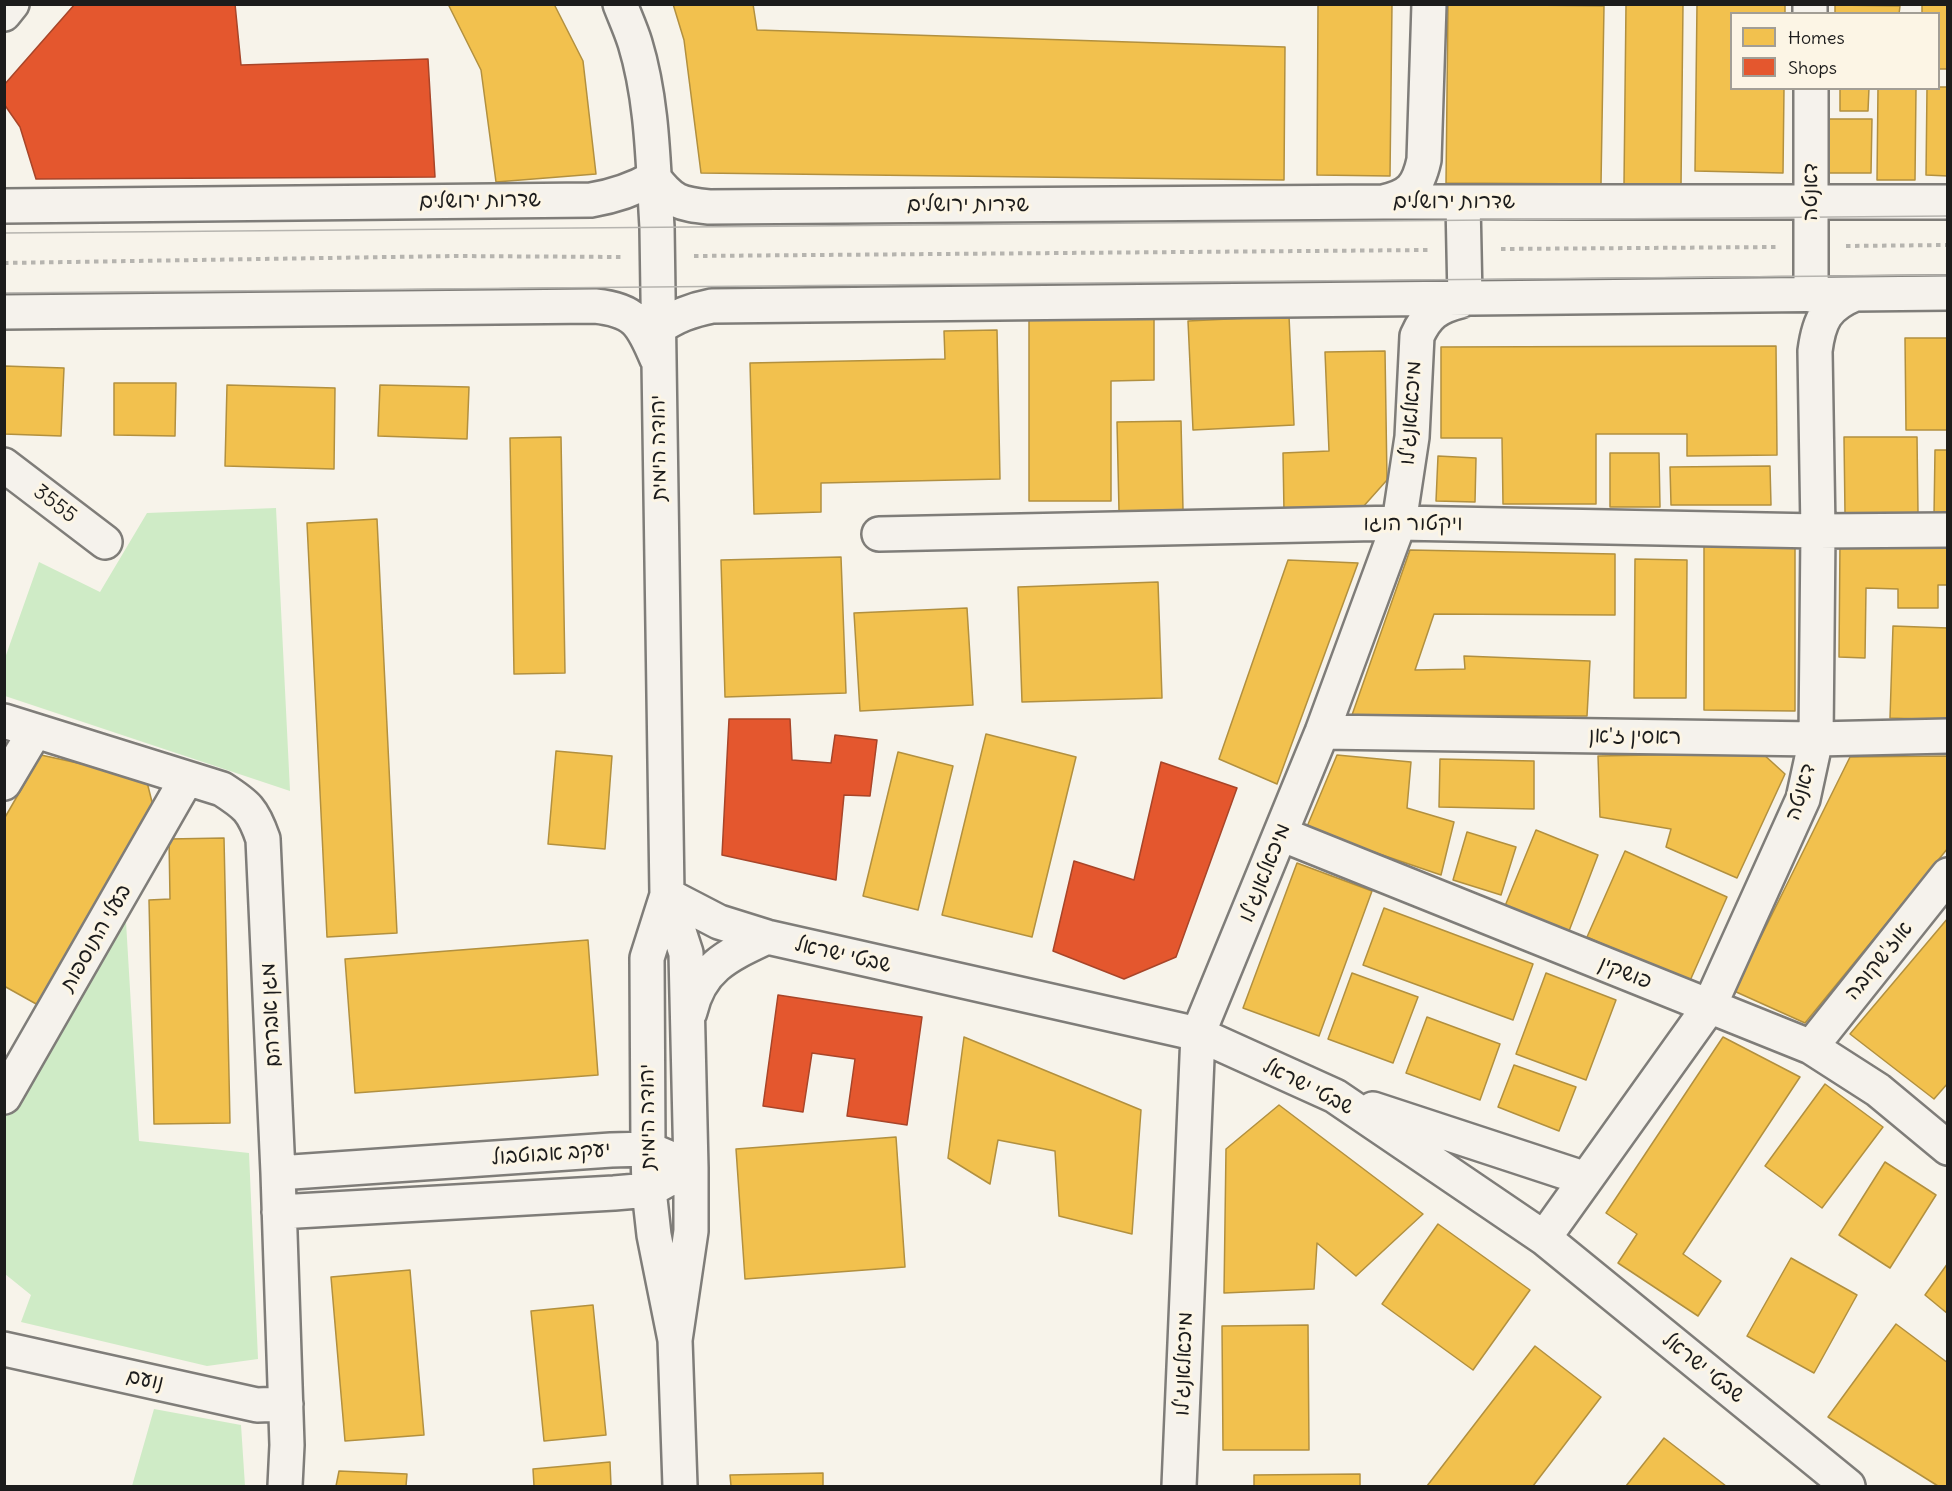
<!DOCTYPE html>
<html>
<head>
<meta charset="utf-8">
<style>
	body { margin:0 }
	#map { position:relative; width:1952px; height:1491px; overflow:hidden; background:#f7f3ea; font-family:Delius,sans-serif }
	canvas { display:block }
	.frame { position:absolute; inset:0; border:6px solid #1c1c1c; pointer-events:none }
	.legend { position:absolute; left:1730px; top:12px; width:210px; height:78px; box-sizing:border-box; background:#fcf5e5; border:2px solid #a29e95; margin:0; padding:8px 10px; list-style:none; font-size:18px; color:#1c1c1c }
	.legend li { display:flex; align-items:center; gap:12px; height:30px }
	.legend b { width:30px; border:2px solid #a29e95 }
</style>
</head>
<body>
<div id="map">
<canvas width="1952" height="1491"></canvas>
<div class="frame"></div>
<ul class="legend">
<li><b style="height:16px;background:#f2c14e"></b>Homes</li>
<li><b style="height:16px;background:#e4572e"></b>Shops</li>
</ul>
</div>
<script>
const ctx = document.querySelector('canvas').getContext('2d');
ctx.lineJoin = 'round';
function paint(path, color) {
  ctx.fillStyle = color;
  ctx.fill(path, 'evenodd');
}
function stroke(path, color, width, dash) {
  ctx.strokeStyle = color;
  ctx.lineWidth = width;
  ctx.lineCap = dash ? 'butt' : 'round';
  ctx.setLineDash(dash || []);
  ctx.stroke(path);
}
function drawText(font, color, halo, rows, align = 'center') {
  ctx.font = font + ' Delius,"Playpen Sans Hebrew",sans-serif';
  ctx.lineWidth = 6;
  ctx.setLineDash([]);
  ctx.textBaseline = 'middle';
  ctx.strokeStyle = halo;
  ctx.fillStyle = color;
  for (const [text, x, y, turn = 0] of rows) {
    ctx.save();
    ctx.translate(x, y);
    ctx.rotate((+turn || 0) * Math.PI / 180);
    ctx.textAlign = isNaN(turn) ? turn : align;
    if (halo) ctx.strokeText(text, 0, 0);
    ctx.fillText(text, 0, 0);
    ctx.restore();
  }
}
const green = new Path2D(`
	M276 508 290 791 5 696V658L39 562 100 592 147 513Z
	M125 905 139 1141 249 1153 258 1359 207 1366 21 1322 31 1295 5 1274V1107Z
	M154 1409 241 1425 245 1486H132Z`);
const homes = new Path2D(`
	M448 4H554L583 61 596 174 496 182 481 70Z
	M673 4H753L757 30 1285 47 1284 180 701 173 684 40Z
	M1318 4H1392L1390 176 1317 175Z
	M1448 4 1604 6 1601 184 1446 183Z
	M1626 4H1683L1681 186 1624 185Z
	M1697 4H1785V14H1732V88H1784L1783 173 1695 171Z
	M1835 5 1900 6 1899 14H1835Z
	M1922 5H1948V69H1938V14H1922Z
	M1938 87H1948V176L1926 175 1927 88H1938Z
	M1840 88H1869L1868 111H1840Z
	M1878 88H1916L1915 180H1877Z
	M1827 119H1872L1871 173H1826Z
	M1289 316 1294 425 1193 430 1188 321Z
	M1029 319H1154V380L1111 381V501H1029Z
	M997 330 1000 479 821 483V512L754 514 750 363 945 359 944 331Z
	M1905 338H1948V430H1906Z
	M1776 346 1777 455 1687 456V434H1596V504H1503L1502 438H1441V347Z
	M1385 351 1387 480 1362 508 1284 513 1283 453 1329 451 1325 352Z
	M4 366 64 368 61 436 4 434Z
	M114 383H176L175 436 114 435Z
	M227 385 335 388 334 469 225 466Z
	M380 385 469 387 467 439 378 436Z
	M1181 421 1183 510 1119 511 1117 422Z
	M561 437 565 673 514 674 510 438Z
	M1844 437H1917L1918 513 1845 514Z
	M1935 450H1948V515L1934 516Z
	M1610 453H1659L1660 507H1610Z
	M1438 456 1476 458 1475 502 1436 501Z
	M1770 466 1771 505H1671L1670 467Z
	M377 519 397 933 327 937 307 523Z
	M1840 542 1948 544V585H1938V608H1898V589L1866 588 1865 658 1839 657Z
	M1704 546H1795V711L1704 710Z
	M1410 550 1615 554V615L1434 614 1415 670 1465 669 1464 656 1590 661 1587 716 1352 715Z
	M841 557 846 693 725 697 721 560Z
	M1635 559 1687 560 1686 698H1634Z
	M1288 560 1358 563 1277 784 1219 759Z
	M1158 582 1162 698 1022 702 1018 587Z
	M967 608 973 705 860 711 854 613Z
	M1893 626 1948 628V720L1890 718Z
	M986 734 1076 757 1032 937 942 915Z
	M556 751 612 756 605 849 548 844Z
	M898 752 953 766 918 910 863 896Z
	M1762 753 1785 774 1737 878 1666 847 1671 829 1600 817 1598 756Z
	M41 755 146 778 156 818 38 1005 4 986V819Z
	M1337 755 1411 762 1407 808 1454 822 1441 875 1306 829Z
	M1948 756V848L1805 1023 1734 991 1850 757Z
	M1440 759 1534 761V809L1439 807Z
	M1536 830 1598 855 1569 931 1505 906Z
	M1467 832 1516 847 1501 895 1453 880Z
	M224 838 230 1123 154 1124 149 900 170 899 169 839Z
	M1625 851 1727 897 1689 983 1587 937Z
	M1297 863 1372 891 1319 1036 1243 1008Z
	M1384 908 1533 964 1513 1020 1363 965Z
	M1948 918V1083L1934 1099 1850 1034Z
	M588 940 598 1075 355 1093 345 959Z
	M1352 973 1418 997 1393 1063 1328 1039Z
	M1546 973 1616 1000 1586 1080 1516 1054Z
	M1427 1017 1500 1044 1480 1100 1406 1073Z
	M964 1037 1141 1110 1132 1234 1059 1216 1055 1151 998 1140 990 1184 948 1158Z
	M1723 1037 1800 1077 1683 1254 1721 1281 1698 1316 1618 1263 1637 1234 1606 1213Z
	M1514 1065 1576 1087 1559 1131 1498 1107Z
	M1825 1084 1883 1127 1822 1208 1765 1166Z
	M1279 1105 1423 1214 1356 1276 1317 1243 1314 1289 1224 1293 1226 1149Z
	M896 1137 905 1267 745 1279 736 1149Z
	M1885 1162 1936 1195 1890 1268 1839 1235Z
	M1438 1224 1530 1290 1473 1370 1382 1304Z
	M1791 1258 1857 1295 1814 1373 1747 1336Z
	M1948 1263V1314L1925 1295Z
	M410 1270 424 1435 345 1441 331 1277Z
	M593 1305 606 1435 544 1441 531 1311Z
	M1896 1324 1948 1363V1486H1938L1828 1417Z
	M1308 1325 1309 1450H1223L1222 1326Z
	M1535 1346 1601 1397 1533 1486H1427Z
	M1664 1438 1726 1486H1626Z
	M610 1462 611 1486H534L533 1469Z
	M339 1471 407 1474 406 1486H336Z
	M823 1473V1486H731L730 1475Z
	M1360 1474V1486H1254V1475Z`);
const shops = new Path2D(`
	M75 4H235L241 65 428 59 435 177 36 179 20 127 4 104V85Z
	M729 719H790L792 760 831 763 835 735 877 740 870 796 844 795 836 880 722 855Z
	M1161 762 1237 788 1176 957 1124 979 1053 951 1074 861 1134 880Z
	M778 995 922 1017 907 1125 847 1116 855 1059 812 1053 803 1112 763 1106Z`);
const path = new Path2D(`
	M1846 246 1948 245
	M1501 249 1776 247
	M694 256 1428 250
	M4 263 454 256 621 257`);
const minor = new Path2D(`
	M620 4C625 17 631 30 635 43 653 102 653 166 657 227L667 895 686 953 691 1168V1231L675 1340
	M1810 4V14
	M4 14 12 4
	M1811 88V295
	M1383 202C1410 196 1418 187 1424 160L1429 4
	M1463 202 1465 299
	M4 206 591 200C615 196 633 190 654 178 672 202 680 204 709 207L1383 202H1948
	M4 312 595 306C635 310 642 323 657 359
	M658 328C676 316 691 310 712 306L1948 293
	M4 465 105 542
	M879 534 1399 523 1818 531 1948 530
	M4 721 222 789C247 805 253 810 263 839L278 1173 287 1445 285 1486
	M1322 732 1816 739 1948 736
	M4 783 35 731
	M1281 834 1811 1047 1878 1090 1948 1148
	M667 895 719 922 767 937 1198 1034 1335 1096 1544 1238 1848 1486
	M667 895 647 958 648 1149 649 1190 654 1235 675 1340 680 1486
	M690 1012C700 967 729 955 767 937
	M1811 1047 1948 875
	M4 1097 187 778
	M1373 1109 1586 1179
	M278 1173 611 1150 648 1149 667 1157
	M279 1212 614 1193 649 1190 667 1180
	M1544 1238 1709 1007 1803 799 1816 739 1818 531 1815 351C1819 320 1826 306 1855 294
	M4 1349 257 1405 286 1404
	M1179 1486 1198 1034 1322 732 1399 523 1412 437 1417 336C1427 314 1437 307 1460 301`);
const tram = new Path2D(`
	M4 233 1948 216
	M4 293 1948 275`);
const streetNames = [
	["דאנטה",1811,192,-90],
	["שדרות ירושלים",480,201,-1],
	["שדרות ירושלים",1454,202],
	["שדרות ירושלים",968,205],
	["מיכאלאנג'לו",1411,413,-86],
	["יהודה הימית",659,448,-91],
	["3555",55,504,38],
	["ויקטור הוגו",1413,524],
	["ראסין ז'אן",1635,737,1],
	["דאנטה",1801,792,-73],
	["מיכאלאנג'לו",1265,873,-68],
	["בעלי התוספות",96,938,-60],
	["שבטי ישראל",843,955,13],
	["אוז'שקובה",1879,961,-51],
	["פושקין",1625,973,22],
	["מגן אברהם",271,1015,-93],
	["שבטי ישראל",1308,1087,27],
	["יהודה הימית",648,1117,-91],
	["יעקב אבוטבול",551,1154,-4],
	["מיכאלאנג'לו",1184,1364,-88],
	["שבטי ישראל",1703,1368,39],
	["נועם",145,1380,12]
];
paint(green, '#cfebc6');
paint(homes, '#f2c14e');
stroke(homes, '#b2903f', 1.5);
paint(shops, '#e4572e');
stroke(shops, '#a84529', 1.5);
stroke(minor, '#7f7d79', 38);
stroke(path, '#b6b4af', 4, [4.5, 4.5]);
stroke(minor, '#f5f2ec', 33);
stroke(tram, '#b6b4af', 1.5);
drawText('21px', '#1c1c1c', '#fcf5e5', streetNames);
</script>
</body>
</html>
